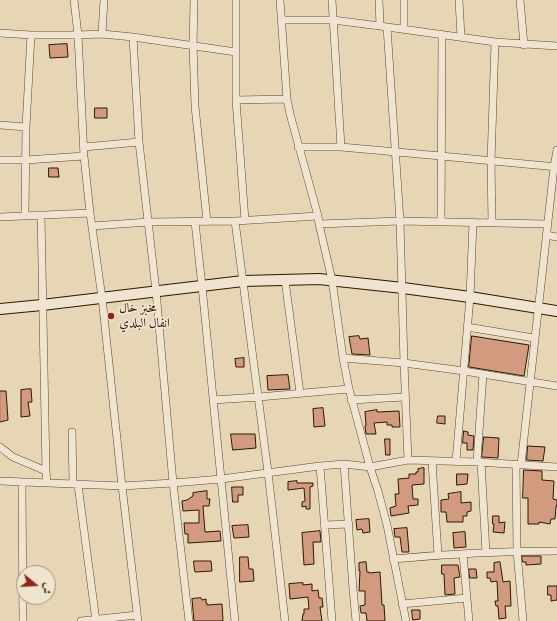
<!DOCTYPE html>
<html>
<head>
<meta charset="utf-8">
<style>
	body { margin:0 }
	#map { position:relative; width:557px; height:621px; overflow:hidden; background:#e6d6b6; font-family:"IM FELL French Canon",Amiri,serif }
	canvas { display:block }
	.north { position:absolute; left:16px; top:565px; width:40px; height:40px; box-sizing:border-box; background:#efe4d0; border:1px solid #a1927e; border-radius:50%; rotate:108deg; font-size:11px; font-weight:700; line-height:16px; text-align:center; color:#2c1803 }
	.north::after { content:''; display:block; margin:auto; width:14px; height:18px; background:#8f2418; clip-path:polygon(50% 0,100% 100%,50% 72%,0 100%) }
</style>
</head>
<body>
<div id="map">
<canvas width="557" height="621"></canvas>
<div class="north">ش</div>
</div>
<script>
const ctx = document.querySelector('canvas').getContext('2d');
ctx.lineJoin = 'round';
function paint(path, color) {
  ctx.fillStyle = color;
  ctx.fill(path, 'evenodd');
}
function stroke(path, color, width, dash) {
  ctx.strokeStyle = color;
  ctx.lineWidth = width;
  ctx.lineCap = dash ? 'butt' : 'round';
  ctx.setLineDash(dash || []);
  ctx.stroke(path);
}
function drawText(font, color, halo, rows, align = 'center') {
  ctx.font = font + ' "IM FELL French Canon",Amiri,serif';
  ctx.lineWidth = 3.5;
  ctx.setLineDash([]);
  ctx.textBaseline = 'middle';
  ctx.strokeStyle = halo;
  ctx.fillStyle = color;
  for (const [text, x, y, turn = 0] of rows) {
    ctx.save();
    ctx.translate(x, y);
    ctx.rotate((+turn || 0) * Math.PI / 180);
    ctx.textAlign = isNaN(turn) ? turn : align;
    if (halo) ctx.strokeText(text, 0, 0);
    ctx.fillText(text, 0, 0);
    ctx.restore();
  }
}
const building = new Path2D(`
	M67 44 68 57 50 58 49 45Z
	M95 108H107V118H95Z
	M49 168H58L59 177H49Z
	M359 336 360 339 368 338 370 355 352 354 349 337Z
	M472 336 529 345 524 376 469 367Z
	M244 358V367H236L235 359Z
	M288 375 290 389 268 390 267 376Z
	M31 389 32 402H28L30 416 21 417V390Z
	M0 391H6L8 420 0 422Z
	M323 408 325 426 314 427 313 409Z
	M377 410V412L399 411 400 427H392V425H387V422L374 423 376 434H366L365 426 366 425 365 412Z
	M438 416H445V424L437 423Z
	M464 431 468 432V435L474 436 473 450H467V443H463Z
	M231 434H255L256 448 233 450Z
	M484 437 499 438 498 458 482 457Z
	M385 439H390V455H386Z
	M528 446 545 447 543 461 527 460Z
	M424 468V484L412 485 413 499H418V505L408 506 409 513 391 516 390 508 396 506 395 494H399L398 479 409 478V474H416V472H418V469Z
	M524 470 542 471V480L554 481 553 499 557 500V506H556L555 519H551L550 524 539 522V524H528V498H523Z
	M457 474H468L467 484 457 485Z
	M297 481V483H313V486L310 487V509H306V506L302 507V502L305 501 304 488 288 490V482Z
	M232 487H243V495H238V502H233Z
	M207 491V499H210L209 506H203L205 532 220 531 221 541 188 543V534H185L184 523H199V510L183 511 182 501 187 500 193 496V493Z
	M461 492V503L471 502V511L467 512V516H463V522H447L446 512H441V500L449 499 448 494Z
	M493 516H499V523L505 522 504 533 493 532 494 524H493Z
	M369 519 370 532 363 533 362 529 357 530 356 520Z
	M248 525 249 537 234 538 232 526Z
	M407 528 409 552H402L400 537H395L394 529Z
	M320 531 321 542H313L314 564 304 565 302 533Z
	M465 532 466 547 454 548 453 533Z
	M522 556H541V564L526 565V562H523Z
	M240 557H248L249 569H253L254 581 240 582Z
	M194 561H211L212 571 195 572 194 566Z
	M366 562 367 572H369V573L380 572 382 605H384L385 621H367L366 613H361L360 606 365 605V591H359L360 571H359V563Z
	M500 562 503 582 510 581 511 606H505L506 618 499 619 498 606H496L495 601H498L497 581 491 582 490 578H487V572H494V563Z
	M442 565H458L460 577 454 578 455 594 445 595 444 574H442Z
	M469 569H476L477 578H470Z
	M303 583V585L312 584V591L318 590 319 598H322L323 607H320L322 621H302L303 614H304V609H309L308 597 290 599 289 584Z
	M548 586H557V600L551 601V595H548Z
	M201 598 202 600 206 599V603H207V605L222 604 223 621H194L192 599Z
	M412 610H420V619L413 620Z`);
const street = new Path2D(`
	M74 0 78 35 84 156 90 213 102 298 122 486 138 621
	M194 0 193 45 195 106 207 221
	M236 0V100L245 220
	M280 0 287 99 290 114 318 216 319 224 332 280 343 358 349 389 370 467 378 491 387 525 406 621
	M332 0 341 147
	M379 0 380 26 387 27 400 221 404 363 408 460
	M404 0V29
	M459 0 461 37
	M520 0 524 45
	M282 20H333L380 26
	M387 27 495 42 557 46
	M0 33 31 35H78L102 34 133 37 236 52
	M102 34 104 0
	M133 37 139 142 156 291 173 483 189 621
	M236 100 287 99
	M0 125 26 127
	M84 147 139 142
	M298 147H341L441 156 557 167
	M0 160H26L84 156
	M25 215 26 127 31 35
	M41 215 46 471 47 483
	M0 217 90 213
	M235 221 268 472 285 621
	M195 222 202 286 235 621
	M441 222 442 35
	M492 223 491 161 495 42
	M319 224 400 221 547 224
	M92 226 149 222 235 221 318 216
	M546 235 557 237
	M285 280 300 393
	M467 327 534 338
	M343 358 404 363 464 371 557 386
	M213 400 259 397 349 389
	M351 400 405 397
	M72 432 73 484
	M0 447 13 457 46 471
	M432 461 438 555
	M456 461 470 297 473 222
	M477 462 483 374
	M481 462 486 553
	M344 464 353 589 356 621
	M516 465 517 551 523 621
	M521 465 554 167 557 150
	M320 466 332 621
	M0 481 122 486 173 483 221 479 320 466 344 464 370 467 408 460 477 462 557 467
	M22 482 23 621
	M78 485 96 621
	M325 525 349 524
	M463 554 469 621
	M393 559C447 554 502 551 557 551
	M402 604 467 598
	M81 621 137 615`);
const secondary = new Path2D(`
	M0 309 42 305 243 281 319 279 403 288 470 297 557 311`);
const markers = [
	[111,316,4,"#8f2418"]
];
const poiNames = [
	["مخبز خال",119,309],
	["انفال البلدي",119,324]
];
paint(building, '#d29b80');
stroke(building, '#2c1803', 1);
stroke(street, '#5a4830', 8);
stroke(secondary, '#2c1803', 12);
stroke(street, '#efe4d0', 7);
stroke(secondary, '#efe4d0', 10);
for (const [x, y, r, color] of markers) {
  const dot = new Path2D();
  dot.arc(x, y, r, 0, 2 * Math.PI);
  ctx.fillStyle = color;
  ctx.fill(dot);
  stroke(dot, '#efe4d0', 1.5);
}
drawText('13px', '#2c1803', '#efe4d0', poiNames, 'left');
</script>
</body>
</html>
